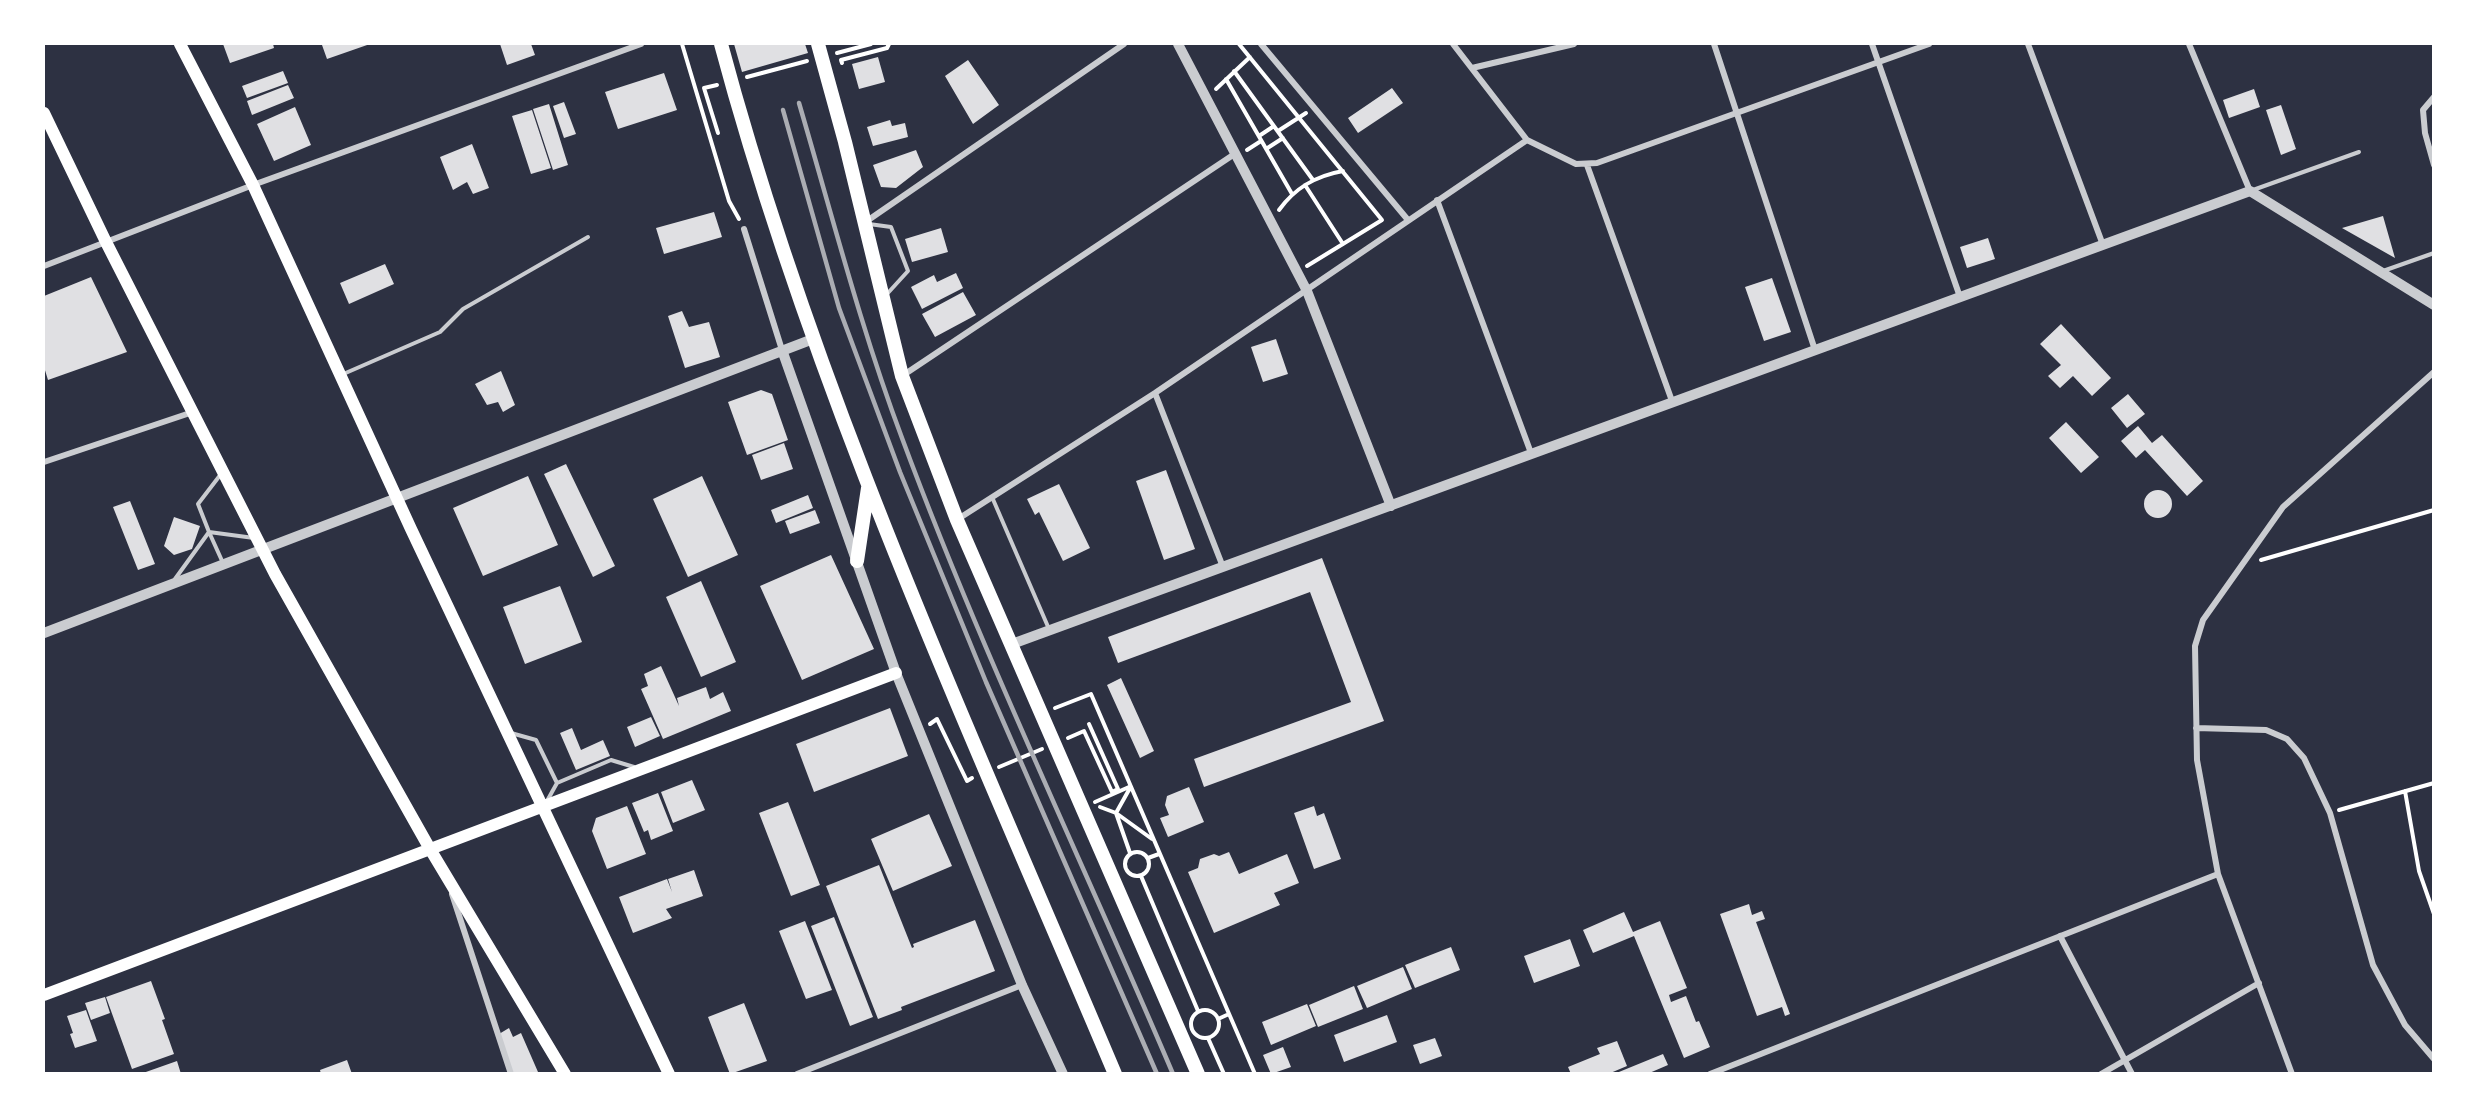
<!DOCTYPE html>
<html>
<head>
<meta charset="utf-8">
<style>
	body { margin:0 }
	#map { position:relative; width:2477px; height:1117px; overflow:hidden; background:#2d3142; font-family:Jost,sans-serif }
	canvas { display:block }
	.frame { position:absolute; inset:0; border:45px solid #fff; pointer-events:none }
</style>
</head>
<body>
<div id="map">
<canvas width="2477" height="1117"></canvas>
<div class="frame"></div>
</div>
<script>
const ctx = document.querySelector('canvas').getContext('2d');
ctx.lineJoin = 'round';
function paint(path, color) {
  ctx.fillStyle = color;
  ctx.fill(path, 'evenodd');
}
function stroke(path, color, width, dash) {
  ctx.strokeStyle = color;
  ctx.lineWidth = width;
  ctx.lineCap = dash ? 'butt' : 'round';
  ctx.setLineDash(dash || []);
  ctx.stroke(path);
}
const building = new Path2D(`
	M223 44H273L274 48 230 63Z
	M325 44H370L327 59 322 45Z
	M500 44H531L535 55 507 65Z
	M734 44H805L808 53 742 72Z
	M878 57 885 82 859 89 852 64Z
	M968 60 999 105 973 124 945 76Z
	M283 71 288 83 247 98 242 86Z
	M664 73 677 110 618 129 605 92Z
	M288 85 294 98 252 115 247 101Z
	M1392 88 1403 103 1358 133 1348 118Z
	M2254 89 2260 107 2229 118 2223 100Z
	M564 102 576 134 564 138 553 106Z
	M549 104 568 165 553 170 533 109Z
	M2281 105 2296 149 2281 155 2266 110Z
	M295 107 311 145 274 161 257 124Z
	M532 110 551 168 531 174 512 116Z
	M890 120 892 126 905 123 908 137 873 146 867 127Z
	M472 144 489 188 473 194 467 182 453 190 440 157Z
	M916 150 923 167 896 188 881 187 873 165Z
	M714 212 722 237 664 254 656 228Z
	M2383 216 2395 258 2342 228Z
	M941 228 948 252 912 262 905 239Z
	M1988 238 1995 259 1967 268 1960 247Z
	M385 264 394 284 349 304 340 283Z
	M956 273 963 288 922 309 911 287 934 275 937 282Z
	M91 277 127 352 48 380 44 367V296Z
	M1772 278 1791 332 1764 341 1745 287Z
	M963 292 976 315 935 337 922 314Z
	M682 311 689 327 709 322 720 357 685 368 668 316Z
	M2061 324 2111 378 2092 396 2073 376 2060 388 2048 376 2061 365 2040 344Z
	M1276 339 1288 374 1263 382 1251 347Z
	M501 371 515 405 503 412 498 402 487 405 475 384Z
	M761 390 772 394 788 440 747 455 728 402Z
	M2128 394 2145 414 2127 428 2111 408Z
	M2066 422 2099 457 2081 473 2049 438Z
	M2138 426 2152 443 2162 435 2203 481 2187 496 2145 450 2136 458 2121 441Z
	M784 443 793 469 761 480 752 455Z
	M566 464 615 566 593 577 544 474Z
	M1166 470 1195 549 1164 560 1136 481Z
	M528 476 558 545 483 576 453 508Z
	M702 476 738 555 688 577 653 499Z
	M1059 484 1090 548 1063 561 1039 512 1035 515 1027 499Z
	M2144 504a14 14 0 1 1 28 0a14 14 0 1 1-28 0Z
	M808 495 813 508 776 523 771 510Z
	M130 501 155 564 138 570 113 507Z
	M815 510 820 523 790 534 785 521Z
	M174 517 200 526 192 549 174 555 164 546Z
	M831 555 874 649 802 680 760 586Z
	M1322 558 1384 721 1204 787 1194 759 1351 702 1310 592 1118 663 1108 637Z
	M701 581 736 662 701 677 666 597Z
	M560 586 582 642 525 664 503 607Z
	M661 666 679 706 677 698 706 687 710 699 723 692 731 711 663 739 641 689 648 686 644 674Z
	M1121 678 1154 751 1140 758 1107 685Z
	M890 708 908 756 814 792 796 744Z
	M651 717 660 736 635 747 627 727Z
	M572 728 581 750 603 740 610 756 576 770 560 733Z
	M692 780 705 810 673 823 661 792Z
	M1189 787 1204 822 1168 837 1160 818 1169 815 1165 805 1167 796Z
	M658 793 673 831 651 840 648 830 644 832 632 803Z
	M788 802 820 885 791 896 759 813Z
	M627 806 646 854 607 869 592 831 596 818Z
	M1314 806 1317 816 1324 813 1341 859 1314 869 1294 813Z
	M929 814 952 866 893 891 871 839Z
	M1229 852 1239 874 1287 854 1299 883 1274 893 1280 905 1214 933 1188 872 1198 868 1200 859 1214 854 1219 856Z
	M879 865 912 948 914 947 913 944 975 920 995 971 901 1007 902 1010 878 1019 826 886Z
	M694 870 703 896 666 909 672 918 633 933 619 897 667 879 672 892 668 879Z
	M1749 904 1752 915 1762 911 1765 919 1756 922 1790 1014 1785 1016 1782 1007 1757 1016 1720 914Z
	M1624 912 1633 932 1660 921 1687 988 1669 995 1671 1002 1686 996 1696 1022 1699 1021 1710 1047 1684 1058 1634 936 1593 953 1583 930Z
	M834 917 873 1017 850 1026 811 926Z
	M805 921 832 990 806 999 779 931Z
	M1570 939 1580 966 1534 983 1524 956Z
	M1451 947 1460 970 1415 988 1405 965Z
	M1403 967 1412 989 1367 1008 1357 986Z
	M151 981 165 1019 162 1020 174 1054 132 1069 106 997Z
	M1354 986 1363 1009 1318 1027 1309 1005Z
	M105 997 110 1013 91 1020 85 1003Z
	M744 1003 767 1061 730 1074 708 1017Z
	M1307 1004 1316 1026 1271 1045 1262 1022Z
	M86 1010 97 1041 75 1048 70 1034 73 1033 67 1016Z
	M1387 1015 1397 1042 1344 1062 1334 1035Z
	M509 1028 513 1037 521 1033 538 1072 512 1074 499 1034Z
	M1435 1038 1442 1056 1420 1064 1413 1045Z
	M1617 1041 1627 1066 1608 1074H1571L1568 1067 1600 1054 1597 1048Z
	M1283 1047 1291 1067 1271 1074 1263 1055Z
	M1663 1054 1668 1065 1647 1074H1614Z
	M347 1060 352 1074H321L320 1070Z
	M177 1061 181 1074H143V1073Z`);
const path = new Path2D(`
	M682 44 729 201 739 219
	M1239 44 1382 220 1307 266
	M837 53 871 44
	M842 63 841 60 887 48 889 44
	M1234 71 1313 180
	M747 77 807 61
	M1226 79 1292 194
	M717 85 704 88 718 133
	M1216 89 1250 57
	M1278 131 1306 113
	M1259 136 1274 126
	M1266 149 1283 138
	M1247 150 1261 141
	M1305 185 1343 244
	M1279 210C1295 188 1315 176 1343 171
	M2261 560 2434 510
	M1055 708 1091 694 1255 1074
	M930 724 937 719 967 781 972 778
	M1068 738 1084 731 1112 792 1118 789 1089 724
	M999 767 1042 749
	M1130 788 1116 813 1130 853
	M2405 791 2419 871 2434 914
	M1095 802 1129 787
	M1100 807 1116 813 1152 839
	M2339 810 2434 783
	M1125 864a12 12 0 1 1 24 0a12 12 0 1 1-24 0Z
	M1148 858 1159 854
	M1141 876 1198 1011
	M1191 1024a14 14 0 1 1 28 0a14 14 0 1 1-28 0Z
	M1218 1019 1229 1014
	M1208 1038 1224 1074`);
const service = new Path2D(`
	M2253 190 2359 152
	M869 224 891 227 908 271 887 294
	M2383 271 2434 253
	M341 375 440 332 463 309 588 237
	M221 474 198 504 209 532 254 538
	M992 497 1049 629
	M175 579 209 532 223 563
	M511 733 536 740 557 783 547 801
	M557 783 611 760 634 767`);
const minor = new Path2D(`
	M1261 44 1408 220
	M1453 44 1527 140
	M1714 44 1815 350
	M1872 44 1960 297
	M2028 44 2103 245
	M2189 44 2250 191
	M1472 68 1574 44
	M2434 97 2423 110 2425 133 2434 165
	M1587 165 1672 401
	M1437 200 1531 453
	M864 223 1124 44
	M744 229 782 350
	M44 266 253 185 641 44
	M902 376 1236 153
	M1155 393 1223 567
	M44 462 193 412
	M958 519 1155 393 1527 140 1576 164 1597 163 1929 44
	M2196 728 2266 730 2287 739 2304 758 2330 813 2373 965 2405 1025 2434 1059
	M452 894 511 1074
	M2060 936 2132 1074
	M797 1074 1022 985
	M1710 1074 2218 874
	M2101 1074 2259 983
	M2292 1074 2218 874 2197 760 2195 646 2203 620 2283 507 2434 372`);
const tertiary = new Path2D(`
	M1178 44 1307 291 1391 506
	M782 350 896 673 1022 985 1063 1074
	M44 633 813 339
	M1012 644 2250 191 2434 305`);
const secondary = new Path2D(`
	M180 44 253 185 411 529 669 1074
	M44 113 106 242 275 574 430 849 565 1074
	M44 995 896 673`);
const primary = new Path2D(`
	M721 44C816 399 972 735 1115 1074
	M818 44 845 142 902 376 957 520 1198 1074
	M857 561 868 488`);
const rail = new Path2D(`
	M799 103C832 215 861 329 902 438 982 654 1083 862 1173 1074
	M783 110 839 308 900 472 986 682 1157 1074`);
paint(building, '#e0e0e3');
stroke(path, '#fff', 4);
stroke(service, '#caccd0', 4);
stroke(minor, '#caccd0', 6);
stroke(tertiary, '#caccd0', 10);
stroke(secondary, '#fff', 12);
stroke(primary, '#fff', 14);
stroke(rail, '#abadb3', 4.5);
</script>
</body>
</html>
